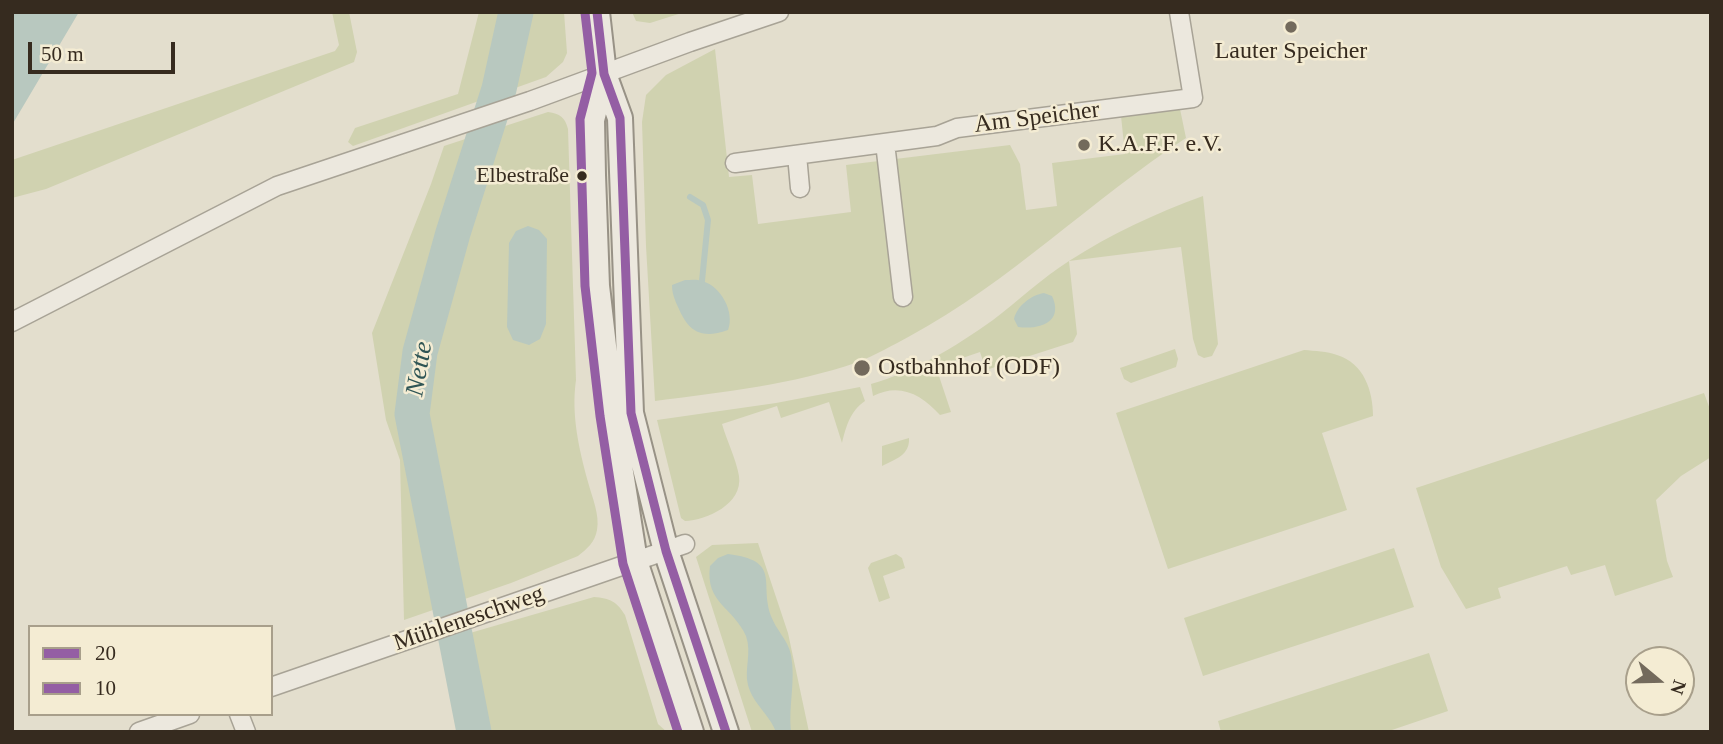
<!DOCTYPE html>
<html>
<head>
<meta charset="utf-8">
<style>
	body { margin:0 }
	#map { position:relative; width:1723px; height:744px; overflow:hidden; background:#e3decd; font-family:Georgia,serif }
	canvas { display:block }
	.frame { position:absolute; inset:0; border:14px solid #362b1f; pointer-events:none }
	.legend { position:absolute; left:28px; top:625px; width:245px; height:91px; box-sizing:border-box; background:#f4ecd3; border:2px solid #a89f8b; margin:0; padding:9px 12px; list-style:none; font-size:21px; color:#362b1f }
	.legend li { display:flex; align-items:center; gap:14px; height:35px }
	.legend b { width:35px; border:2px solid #a89f8b }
	.north { position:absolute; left:1625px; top:646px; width:70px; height:70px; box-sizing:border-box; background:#f4ecd3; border:2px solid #a89f8b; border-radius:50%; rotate:109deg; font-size:19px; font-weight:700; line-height:28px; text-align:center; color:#362b1f }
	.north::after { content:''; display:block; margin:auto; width:24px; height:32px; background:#736a5c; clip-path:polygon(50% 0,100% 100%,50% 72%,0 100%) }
	.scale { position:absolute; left:28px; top:42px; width:147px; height:32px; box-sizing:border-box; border:4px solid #362b1f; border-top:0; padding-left:9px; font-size:21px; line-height:24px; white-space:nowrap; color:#362b1f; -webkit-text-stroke:5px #f4ecd3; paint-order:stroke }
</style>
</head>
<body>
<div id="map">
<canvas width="1723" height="744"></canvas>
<div class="frame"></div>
<ul class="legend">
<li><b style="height:9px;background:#945ea4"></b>20</li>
<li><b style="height:9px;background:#945ea4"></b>10</li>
</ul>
<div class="north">N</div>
<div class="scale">50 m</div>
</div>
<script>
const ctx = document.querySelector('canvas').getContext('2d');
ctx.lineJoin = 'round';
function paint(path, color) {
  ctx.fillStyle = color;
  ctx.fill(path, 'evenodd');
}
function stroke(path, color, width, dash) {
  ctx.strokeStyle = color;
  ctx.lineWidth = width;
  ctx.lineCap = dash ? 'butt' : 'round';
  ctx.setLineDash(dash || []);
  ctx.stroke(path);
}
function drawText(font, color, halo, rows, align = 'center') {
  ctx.font = font + ' Georgia,serif';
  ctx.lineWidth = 5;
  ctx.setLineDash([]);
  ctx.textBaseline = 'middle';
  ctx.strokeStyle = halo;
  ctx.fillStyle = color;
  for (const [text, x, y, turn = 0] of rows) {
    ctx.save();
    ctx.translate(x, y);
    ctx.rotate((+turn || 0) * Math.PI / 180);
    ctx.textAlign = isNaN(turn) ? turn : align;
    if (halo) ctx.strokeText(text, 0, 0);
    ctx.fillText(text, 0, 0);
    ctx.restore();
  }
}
const green = new Path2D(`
	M332 12H349L357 52 354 62 46 189 12 198V160L335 51 339 45Z
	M479 12H564L567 53 563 62 546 77 353 146 348 142 355 128 458 94Z
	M632 12H685L650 23 636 21Z
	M715 49 729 177 752 175 758 224 851 212 846 165 1010 145 1020 164 1026 210 1057 206 1052 163 1125 154 1121 116 1180 109 1186 138C1091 200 1010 282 910 336 893 345 876 355 858 362 792 385 724 392 655 401L646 246 642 122 646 95 666 75Z
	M548 112C560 114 565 117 568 129L576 380C571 415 579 449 588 482 592 497 600 515 597 530 595 542 587 549 578 556L511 583 404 620 400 460 386 420 372 333 431 184 444 146Z
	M1203 196 1218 344 1212 356 1204 358 1198 355 1193 339 1181 247 1069 261 1077 334 1073 342 986 370 980 352 936 367 951 412 940 415C922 395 900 382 873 396L871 384C916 371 955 347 993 320 1018 301 1042 278 1069 261 1111 234 1156 213 1203 196Z
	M1175 349 1178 359 1176 367 1131 383 1124 379 1120 368Z
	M1304 350C1315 351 1327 351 1337 355 1364 363 1373 391 1373 416L1322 433 1347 510 1168 569 1116 413Z
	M860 387 865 401C850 411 846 427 842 443L829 402 781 418 777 406 722 424C727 441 736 459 739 476 743 504 707 520 685 521L681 518 657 420 776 403Z
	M1704 393 1711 412V457L1681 476 1656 500 1667 561 1673 577 1615 596 1605 565 1571 575 1567 566 1498 588 1501 598 1466 609 1441 567 1416 488Z
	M909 438C910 455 896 459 882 466V446Z
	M758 543 788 633 809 732H752L696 557 712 545Z
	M1394 548 1414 607 1203 676 1184 618Z
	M896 554 902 558 905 568 883 576 890 598 879 602 868 568 871 563Z
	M594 597C610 598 617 602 625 615L658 724 667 732H491L470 633Z
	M1429 653 1448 711 1386 732H1221L1218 721Z`);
const water = new Path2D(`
	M12 12H79L12 125Z
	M528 226 539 230 547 239 546 324 540 339 529 345 513 340 507 327 509 243 516 231Z
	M685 280C690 280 697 279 702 281 721 286 735 312 728 330 702 339 689 333 678 307 675 300 672 294 672 285Z
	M1044 293 1052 296C1064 322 1040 330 1018 327L1014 319C1017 306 1031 295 1044 293Z
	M728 554C782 561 759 582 771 616 776 630 788 640 791 655 796 681 788 706 791 732H776C770 715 753 704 748 685 744 669 752 653 746 636 733 607 705 603 710 566L718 558Z
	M470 633 491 732H464L446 640Z`);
const stream = new Path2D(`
	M690 197 703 205 708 220 702 281`);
const river = new Path2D(`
	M474 732 412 414 420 352 453 233 499 89 516 12`);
const street = new Path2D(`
	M885 143 903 297
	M797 155 800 188
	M735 163 937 136 957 128 1193 98 1179 12
	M12 322 277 186 530 101 690 42 779 12
	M271 687 685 544
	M239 714 246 732
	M139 732 190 714`);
const secondary = new Path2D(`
	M597 12 604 74 620 118 631 413 666 551 726 732
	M604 74 592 120 593 175 597 286 612 415 635 561 691 732`);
const bus1 = new Path2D(`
	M597 12 604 74 620 118 631 413 666 551 726 732`);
const bus2 = new Path2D(`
	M585 13 592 73 580 119 585 286 600 416 623 564 678 732`);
const markers = [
	[1291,27,7,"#736a5c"],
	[1084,145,7,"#736a5c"],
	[582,176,6,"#362b1f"],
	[862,368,9,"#736a5c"]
];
const busNames = [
	["Elbestraße",569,176]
];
const poiNames = [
	["Lauter Speicher",1291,52,"center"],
	["K.A.F.F. e.V.",1098,145],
	["Ostbahnhof (ODF)",878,368]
];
const streetNames = [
	["Am Speicher",1037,118,-7],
	["Mühleneschweg",469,619,-19]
];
const waterNames = [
	["Nette",420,369,-80]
];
paint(green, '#d0d2b0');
paint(water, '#b8c8bf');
stroke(stream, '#b8c8bf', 6);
stroke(river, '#b8c8bf', 35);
stroke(street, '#a8a396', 21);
stroke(secondary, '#989286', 28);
stroke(street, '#ece8de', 18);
stroke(secondary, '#ece8de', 24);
stroke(bus1, '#945ea4', 9);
stroke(bus2, '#945ea4', 9);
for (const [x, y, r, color] of markers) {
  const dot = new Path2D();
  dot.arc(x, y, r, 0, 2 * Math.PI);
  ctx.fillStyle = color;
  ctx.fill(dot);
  stroke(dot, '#f4ecd3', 2.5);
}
drawText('22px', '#362b1f', '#f4ecd3', busNames, 'right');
drawText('24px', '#362b1f', '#f4ecd3', poiNames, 'left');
drawText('24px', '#362b1f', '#f4ecd3', streetNames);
drawText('italic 26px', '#2f5555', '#f4ecd3', waterNames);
</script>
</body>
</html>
